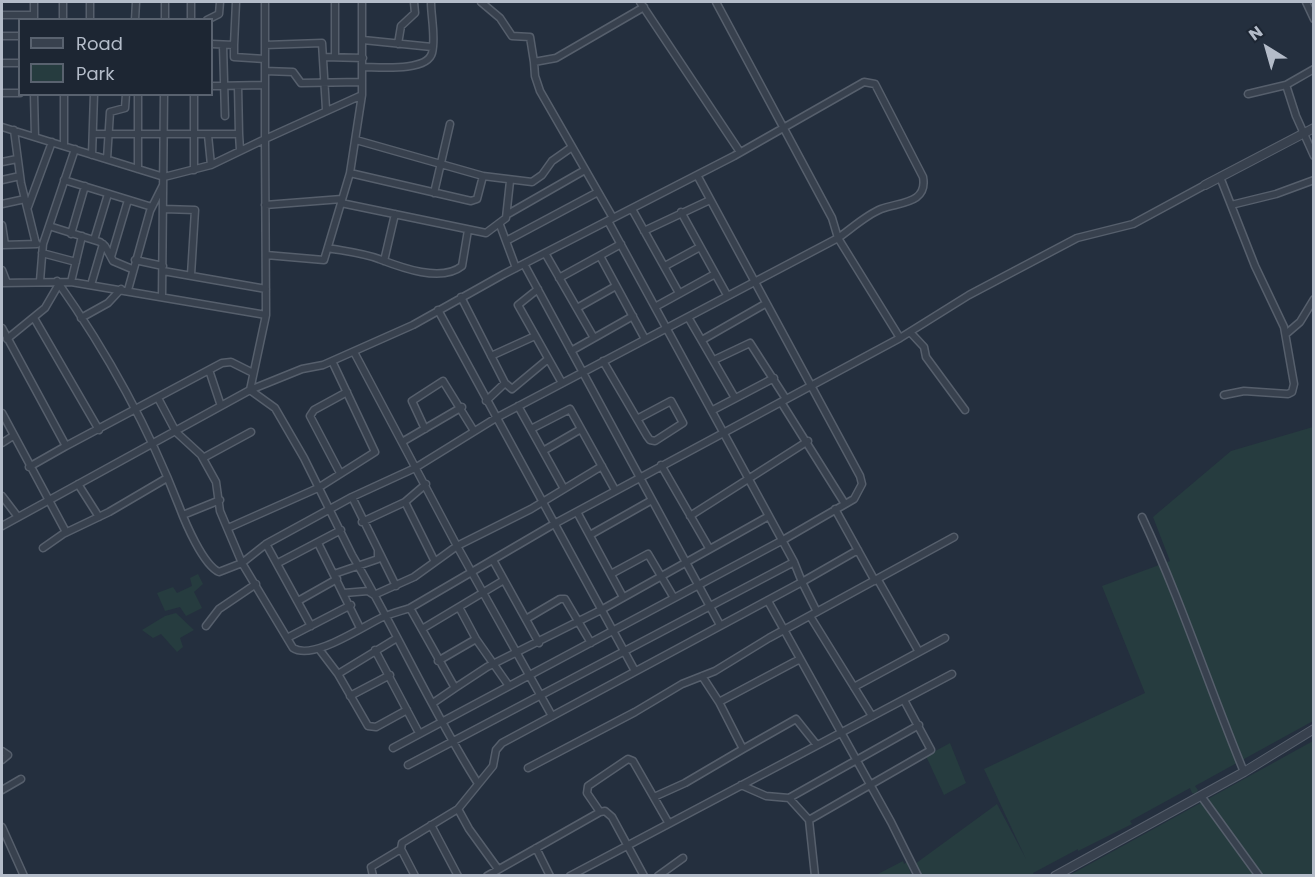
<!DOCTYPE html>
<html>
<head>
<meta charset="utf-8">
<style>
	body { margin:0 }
	#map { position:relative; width:1315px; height:877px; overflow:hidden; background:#242f3e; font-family:Poppins,sans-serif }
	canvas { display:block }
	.frame { position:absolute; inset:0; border:3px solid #b4bcc9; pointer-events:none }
	.legend { position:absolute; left:18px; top:18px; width:195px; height:78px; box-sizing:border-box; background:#1d2633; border:2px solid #59626f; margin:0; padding:8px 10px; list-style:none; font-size:18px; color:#b4bcc9 }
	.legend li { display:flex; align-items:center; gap:12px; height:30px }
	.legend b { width:30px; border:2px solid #59626f }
	.north { position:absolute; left:1237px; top:18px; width:60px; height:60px; -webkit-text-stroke:4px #1d2633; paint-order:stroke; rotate:323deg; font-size:16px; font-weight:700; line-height:24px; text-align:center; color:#b4bcc9 }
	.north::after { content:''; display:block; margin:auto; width:21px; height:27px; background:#b4bcc9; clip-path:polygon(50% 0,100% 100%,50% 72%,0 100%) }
</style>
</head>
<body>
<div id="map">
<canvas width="1315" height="877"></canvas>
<div class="frame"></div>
<ul class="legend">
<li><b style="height:8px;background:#38414e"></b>Road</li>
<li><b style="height:16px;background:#263c3f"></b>Park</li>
</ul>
<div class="north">N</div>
</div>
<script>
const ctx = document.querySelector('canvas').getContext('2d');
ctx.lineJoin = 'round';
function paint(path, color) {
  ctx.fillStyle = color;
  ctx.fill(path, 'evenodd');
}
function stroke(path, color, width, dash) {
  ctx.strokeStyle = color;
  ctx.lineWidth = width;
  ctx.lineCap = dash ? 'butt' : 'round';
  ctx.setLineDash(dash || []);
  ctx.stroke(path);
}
const green = new Path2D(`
	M1313 427V721L1195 786 1198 790 1196 794 1192 793 1190 788 1130 821 1132 824 1078 851V849L1033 873 1034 875H921L915 864 997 804 1026 859 984 769 1145 693 1102 586 1170 561 1153 517 1231 451Z
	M198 574 203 584 194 592 202 608 186 616 180 607 165 611 157 593 173 587 177 593 192 586 190 578Z
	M176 613 194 630 180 638 183 647 177 652 161 634 153 638 142 630 165 616Z
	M1313 741V875H1070Z
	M950 743 966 783 944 795 926 756Z
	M903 861 904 864 907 862 911 875H876Z`);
const minor = new Path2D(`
	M63 2V20
	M90 2V20
	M191 2V20
	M481 2 500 18 512 36 530 37 534 62
	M640 2 740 152
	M716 2 832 218 838 238 900 338
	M1306 2 1314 19
	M2 15H34
	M34 20V2
	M135 20 136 2
	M165 20V2
	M207 20 219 14 220 2
	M2 36H20
	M363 40 432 47
	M212 44 234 45V57L265 59
	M398 44 401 26 415 13 414 2
	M223 45 225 116
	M234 45 236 2
	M265 45 322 43 326 109
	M324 57 363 58
	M335 57V2
	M2 63H20
	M363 67C378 67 427 72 432 53 436 38 431 17 431 2
	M1314 69 1286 85 1296 116 1314 156
	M265 71 293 72 301 83 362 82
	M212 86 265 85
	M238 86 239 134
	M2 93H20
	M34 94 35 137
	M64 94V146
	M138 94V169
	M194 94V170
	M1248 94 1286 85
	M362 95V2
	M2 127 164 177 211 165 265 139V2
	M14 130 21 183 36 244
	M93 134H239L240 150
	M208 135 211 165
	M356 140 483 176
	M92 155 94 94
	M107 159 110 112 125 108 126 94
	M2 162 17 159
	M350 173 471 201 477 199 483 176 532 182 542 175 552 161 572 147
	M1220 177 1255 266 1284 327 1294 384 1292 392 1288 394 1244 391 1224 395
	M2 180 20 176
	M64 180 152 207
	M434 193 450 124
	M341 203 486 233 506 218 510 181
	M2 204 25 199
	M265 205 342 199
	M1231 205 1276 194 1314 180
	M28 207 52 142
	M164 209 195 210 191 275
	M632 209 679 293
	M681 212 727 295
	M508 214 585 170
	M613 218 540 91 535 76 534 62 556 58 644 7
	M2 225 5 245
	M500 225 516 268
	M49 226 100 242 105 246 113 261 132 269
	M644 231 710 200
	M71 234 85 186
	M94 240 108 194
	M506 241 598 192
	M2 245 37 244
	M328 248C344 251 363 253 379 259 400 267 441 283 462 266L468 230
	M42 253 76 262
	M545 253 594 338
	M600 256 645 339
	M111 257 128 200
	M135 260 163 266
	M384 261 395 214
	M524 264 720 625
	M665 266 700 247
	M2 270 7 283
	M163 271 266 289
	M559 278 621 244
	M40 281 43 244 75 149
	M57 281C107 352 148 426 179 506 185 522 203 565 219 572L242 563 266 544 352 497 415 468 496 418 838 238C851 229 866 215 881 209 899 202 928 204 923 177L875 84 864 82 734 156 504 274 413 325 323 365 302 369 250 390 275 408 304 458 352 555C396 630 431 709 477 782
	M71 282 82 236
	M2 283 71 282 266 315
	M91 285 103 244
	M538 289 518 305 562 383
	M128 290 150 211 163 185
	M162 297 164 94
	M461 297 505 383
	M655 307 715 274
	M577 308 616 286
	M438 310 635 671
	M688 317 735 398
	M34 318 99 430
	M81 318 108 303 121 289
	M2 328 66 446 29 467
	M910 332 924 347 926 357 965 410
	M1286 334 1300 322 1314 299
	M7 339 45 308 59 284
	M702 340 765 304
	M571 351 633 316
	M354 352 457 546 552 716
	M491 356 535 336
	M714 360 750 343 786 399
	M603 361 647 436 650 440 655 441 683 423 671 401 637 419
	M209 370 221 406
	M158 398 176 432 201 455 216 482 220 511 242 563 293 648C313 661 363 626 383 617 392 613 401 611 410 608L554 524 900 338 969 295 1077 238 1133 224 1205 185
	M486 401 505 383 512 389 548 359
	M781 402 845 504
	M518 406 563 487
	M713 410 774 378
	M2 413 66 532
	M425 429 412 401 443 381 474 431
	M531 429 570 409 615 490
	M402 442 462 407
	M2 443 13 436
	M66 446 222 363 231 362 253 373
	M543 451 581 429
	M203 458 251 432
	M661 465 709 548
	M340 473 310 416 314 410 347 392
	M78 484 99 517
	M2 496 18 517
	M352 497 396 586
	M405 502 434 560
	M835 509 875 581
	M577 512 623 597
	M183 515 220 500
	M690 516 808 441
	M1142 517C1181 600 1209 687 1244 772
	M362 522 405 502 426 484
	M2 526 250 390 266 315 265 139 362 95 350 173 324 260 266 255
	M228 528 318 488 375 452 332 361
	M590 535 652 500
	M318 543 360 628
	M266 544 311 626
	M43 548 63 534 109 512 167 478
	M493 560 539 643
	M278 563 341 530
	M334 574 378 559V551
	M611 574 648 554 674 598
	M878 580 919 652
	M344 593 368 591 374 595 414 577 457 546 531 509 602 466
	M298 601 337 579
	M768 601 891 822 918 876
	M410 608 455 688 433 703
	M460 609 476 639 509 686
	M817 612 802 582 858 550
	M810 616 872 716
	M526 619 560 599H565L591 643
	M206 626 219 609 256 584
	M422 629 504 580
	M287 638 351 605
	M319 649 338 674 397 638
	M375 650 419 733
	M438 661 476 639
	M338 674 368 726 376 727 407 710
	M702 676 719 702 800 659
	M854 687 945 638
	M455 688 487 667 601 610 769 516
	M350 696 390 675
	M393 748 783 540 854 499 862 484 860 476 697 175
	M743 749 796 719 816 744
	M2 751 8 755 2 760
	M408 765 794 562 608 221
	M528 768 635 712 682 684 715 671 769 638 954 537
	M741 785 766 796 789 798 809 820 815 876
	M2 790 21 779
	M1201 796 1259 876
	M654 797 685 783 743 749 719 702
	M789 798 919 725
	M458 809 493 766 496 750 502 743 802 582 794 562
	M600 812 587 793 588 786 628 759 633 761 668 822
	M809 820 931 750 904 700
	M431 825 458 876
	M2 827 24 876
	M536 848 550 876
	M373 876 371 867 401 849
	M415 876 401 849 402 843 458 809 469 829 498 869
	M487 876 600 812 605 811 612 817 644 876
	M570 876 952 674
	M658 876 683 858`);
const tertiary = new Path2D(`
	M1205 185 1314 128
	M1055 876 1244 772 1314 729`);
paint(green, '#263c3f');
stroke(minor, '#565f6c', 9);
stroke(tertiary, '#565f6c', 10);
stroke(minor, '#38414e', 6);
stroke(tertiary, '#38414e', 8);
</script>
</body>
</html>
